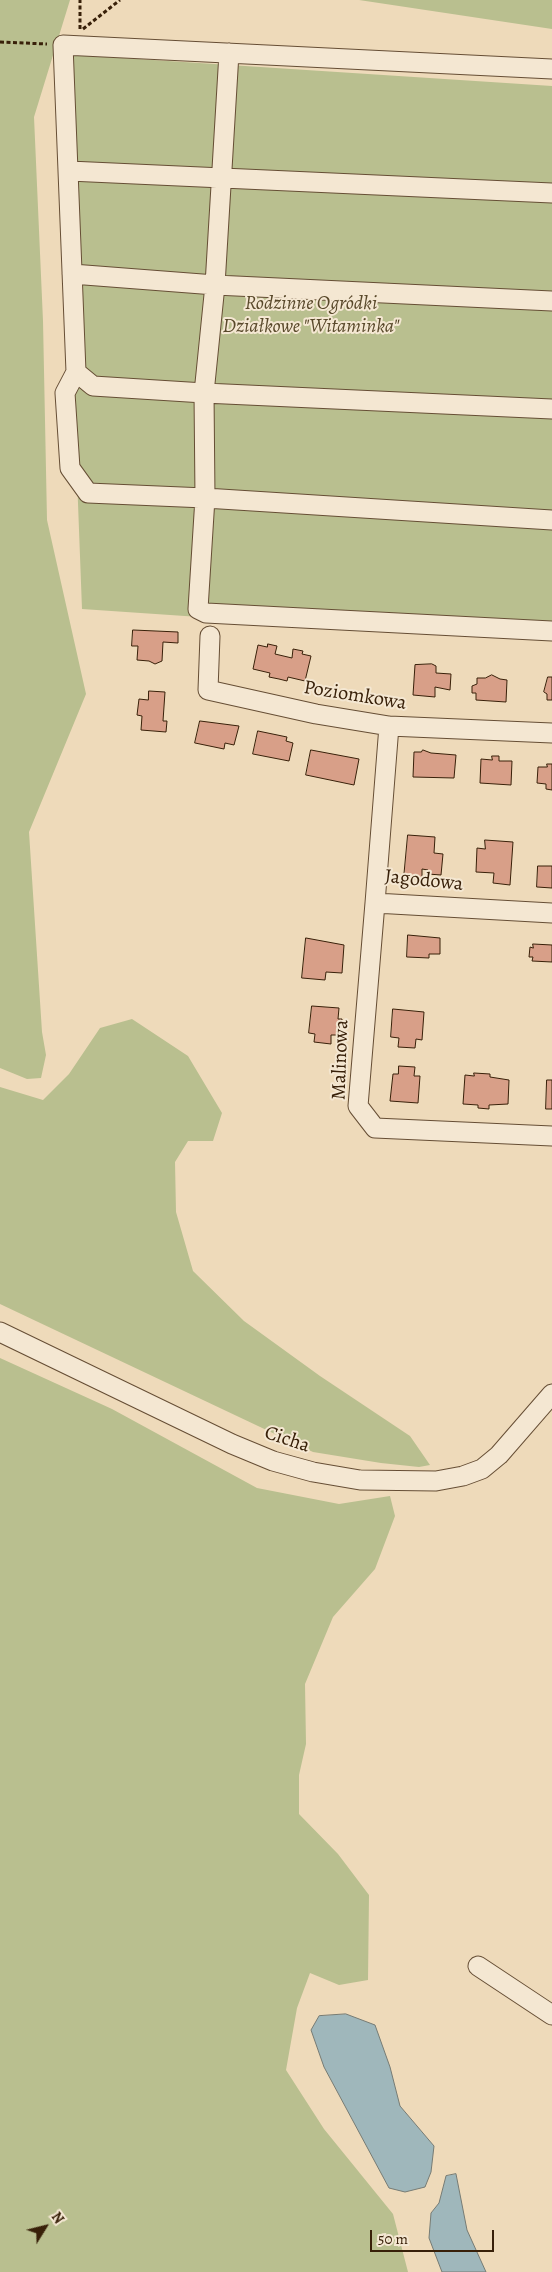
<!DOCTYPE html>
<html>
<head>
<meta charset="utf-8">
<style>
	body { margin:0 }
	#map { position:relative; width:552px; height:2272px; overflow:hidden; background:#eedaba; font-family:Alegreya,serif }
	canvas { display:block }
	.north { position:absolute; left:20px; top:2202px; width:50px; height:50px; -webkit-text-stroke:4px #f4e7d2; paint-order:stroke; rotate:54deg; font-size:14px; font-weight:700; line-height:20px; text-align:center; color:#382009 }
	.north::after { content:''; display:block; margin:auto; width:18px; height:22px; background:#382009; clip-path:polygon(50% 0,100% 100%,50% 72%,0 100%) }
	.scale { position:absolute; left:370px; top:2230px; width:124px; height:22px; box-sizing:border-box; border:2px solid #382009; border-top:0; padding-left:6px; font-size:15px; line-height:18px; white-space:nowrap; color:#382009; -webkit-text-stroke:4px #f4e7d2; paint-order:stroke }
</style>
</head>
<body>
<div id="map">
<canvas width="552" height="2272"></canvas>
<div class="north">N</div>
<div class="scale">50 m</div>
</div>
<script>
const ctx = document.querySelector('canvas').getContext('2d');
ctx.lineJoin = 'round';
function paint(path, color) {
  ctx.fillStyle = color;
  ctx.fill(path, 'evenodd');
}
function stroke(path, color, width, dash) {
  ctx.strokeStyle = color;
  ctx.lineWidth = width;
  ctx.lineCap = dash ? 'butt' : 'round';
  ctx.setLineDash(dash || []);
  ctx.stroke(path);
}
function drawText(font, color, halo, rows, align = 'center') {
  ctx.font = font + ' Alegreya,serif';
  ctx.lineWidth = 4;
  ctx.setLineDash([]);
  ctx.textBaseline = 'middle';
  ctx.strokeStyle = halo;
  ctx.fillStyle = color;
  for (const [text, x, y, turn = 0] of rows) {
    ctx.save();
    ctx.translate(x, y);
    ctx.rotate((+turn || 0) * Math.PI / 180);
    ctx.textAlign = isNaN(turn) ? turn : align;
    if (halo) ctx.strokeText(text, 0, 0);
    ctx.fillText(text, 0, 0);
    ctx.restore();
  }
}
const green = new Path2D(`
	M0 0H70L34 117 43 321 47 520 86 694 29 832 42 1032 46 1055 41 1078 27 1079 0 1068Z
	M359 0H552V29Z
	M61 54 552 86V641L82 609Z
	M132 1019 188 1056 222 1113 213 1141H188L175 1162 176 1212 193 1271 244 1321 320 1376 410 1436 430 1465 419 1467 381 1463 313 1452 0 1304V1087L43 1100 69 1074 100 1028Z
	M0 1358 112 1409 257 1488 339 1504 390 1496 395 1516 375 1569 333 1617 305 1684 306 1744 299 1775V1814L338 1854 369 1895 368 1980 339 1985 310 1973 297 2008 286 2070 324 2129 393 2214 408 2272H0Z`);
const water = new Path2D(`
	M346 2014 375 2025 390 2067 400 2106 434 2146 431 2172 425 2187 405 2192 389 2188 324 2067 311 2030 319 2016Z
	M456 2174 467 2230 486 2272H442L429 2238 431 2213 439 2203 446 2176Z`);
const building = new Path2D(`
	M133 630 178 632V643L163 642 162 661 155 664 149 661 137 660 138 646H132Z
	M268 644 277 646 275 654 292 658 293 649 303 651 302 654 311 656 305 681 288 677 287 681 279 679 269 677 270 673 253 669 258 645 267 647Z
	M432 664 436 666V673L451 674 450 690 435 687V697L413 695 415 665Z
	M492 675 500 679 507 680 506 702 476 700V693H472V686L477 684V678H485Z
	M548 677H552V700H547V694L544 692Z
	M149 691 165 692 163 721H167L166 732 141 730 142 716 137 715 139 699 148 700Z
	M200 721 239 726 234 745 225 743 224 749 195 743Z
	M258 731 287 737 286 741 293 743 289 761 253 754Z
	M311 750 359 759 354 785 306 775Z
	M423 750 431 753 456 755 454 778 413 777 414 752H421Z
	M492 756H499V761H512L511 785 480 783 481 759 492 760Z
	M547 764H552V790L546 789V784L537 783 538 767H547Z
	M408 835 435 837 434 853 443 854 441 875 428 874V870L422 869V879L404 878Z
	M485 840 513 842 510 885 493 883 494 873 476 872 477 848 485 849Z
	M538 866H552V888L537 887Z
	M408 935 440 938V954H429V958L407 957Z
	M306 938 344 945 342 973 326 972 325 980 302 978Z
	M533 944 552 945V962L532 961 533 957H529L530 947 533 948Z
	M312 1006 339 1008 338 1019H342V1025H338L337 1035H331V1044L314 1042 315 1034 309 1033Z
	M393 1009 424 1012 422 1040 416 1039 415 1048 398 1047 399 1038 391 1037Z
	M399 1066 415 1067 414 1076H420L418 1103 390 1101 393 1074H398Z
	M474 1073 490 1074V1077L509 1080 508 1104 489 1105V1109L478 1108V1105L463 1104 465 1075 474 1076Z
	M547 1080H552V1109H546Z`);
const path = new Path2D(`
	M80 29V0
	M83 29 120 0
	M0 42 47 44`);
const minor = new Path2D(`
	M229 53 215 285 204 393 205 498 198 609 206 613 552 631
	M552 69 63 45 76 372 93 386 204 393 552 409
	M69 171 552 193
	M72 274 215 285 552 301
	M76 372 65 393 70 468 88 493 205 498 552 520
	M210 636 208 690 316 714 389 726 552 733
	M389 726 375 903 552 913
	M375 903 358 1106 375 1128 552 1136
	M0 1332 232 1444 273 1461 313 1472 360 1480 436 1481 463 1476 482 1469 499 1455 552 1394
	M478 1966 552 2015`);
const parkNames = [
	["Rodzinne Ogródki",311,304],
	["Działkowe \"Witaminka\"",311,327]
];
const streetNames = [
	["Poziomkowa",355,696,9],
	["Jagodowa",424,881,6],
	["Malinowa",341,1060,-88],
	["Cicha",287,1440,18]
];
paint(green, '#b9bf8f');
paint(water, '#9fb7bb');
stroke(water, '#767b74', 1);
paint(building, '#d89f88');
stroke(building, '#382009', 1);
stroke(minor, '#664e35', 21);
stroke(path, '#382009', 3, [4, 2.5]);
stroke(minor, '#f4e7d2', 19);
drawText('italic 20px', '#58482a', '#f4e7d2', parkNames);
drawText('20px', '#382009', '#f4e7d2', streetNames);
</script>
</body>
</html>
